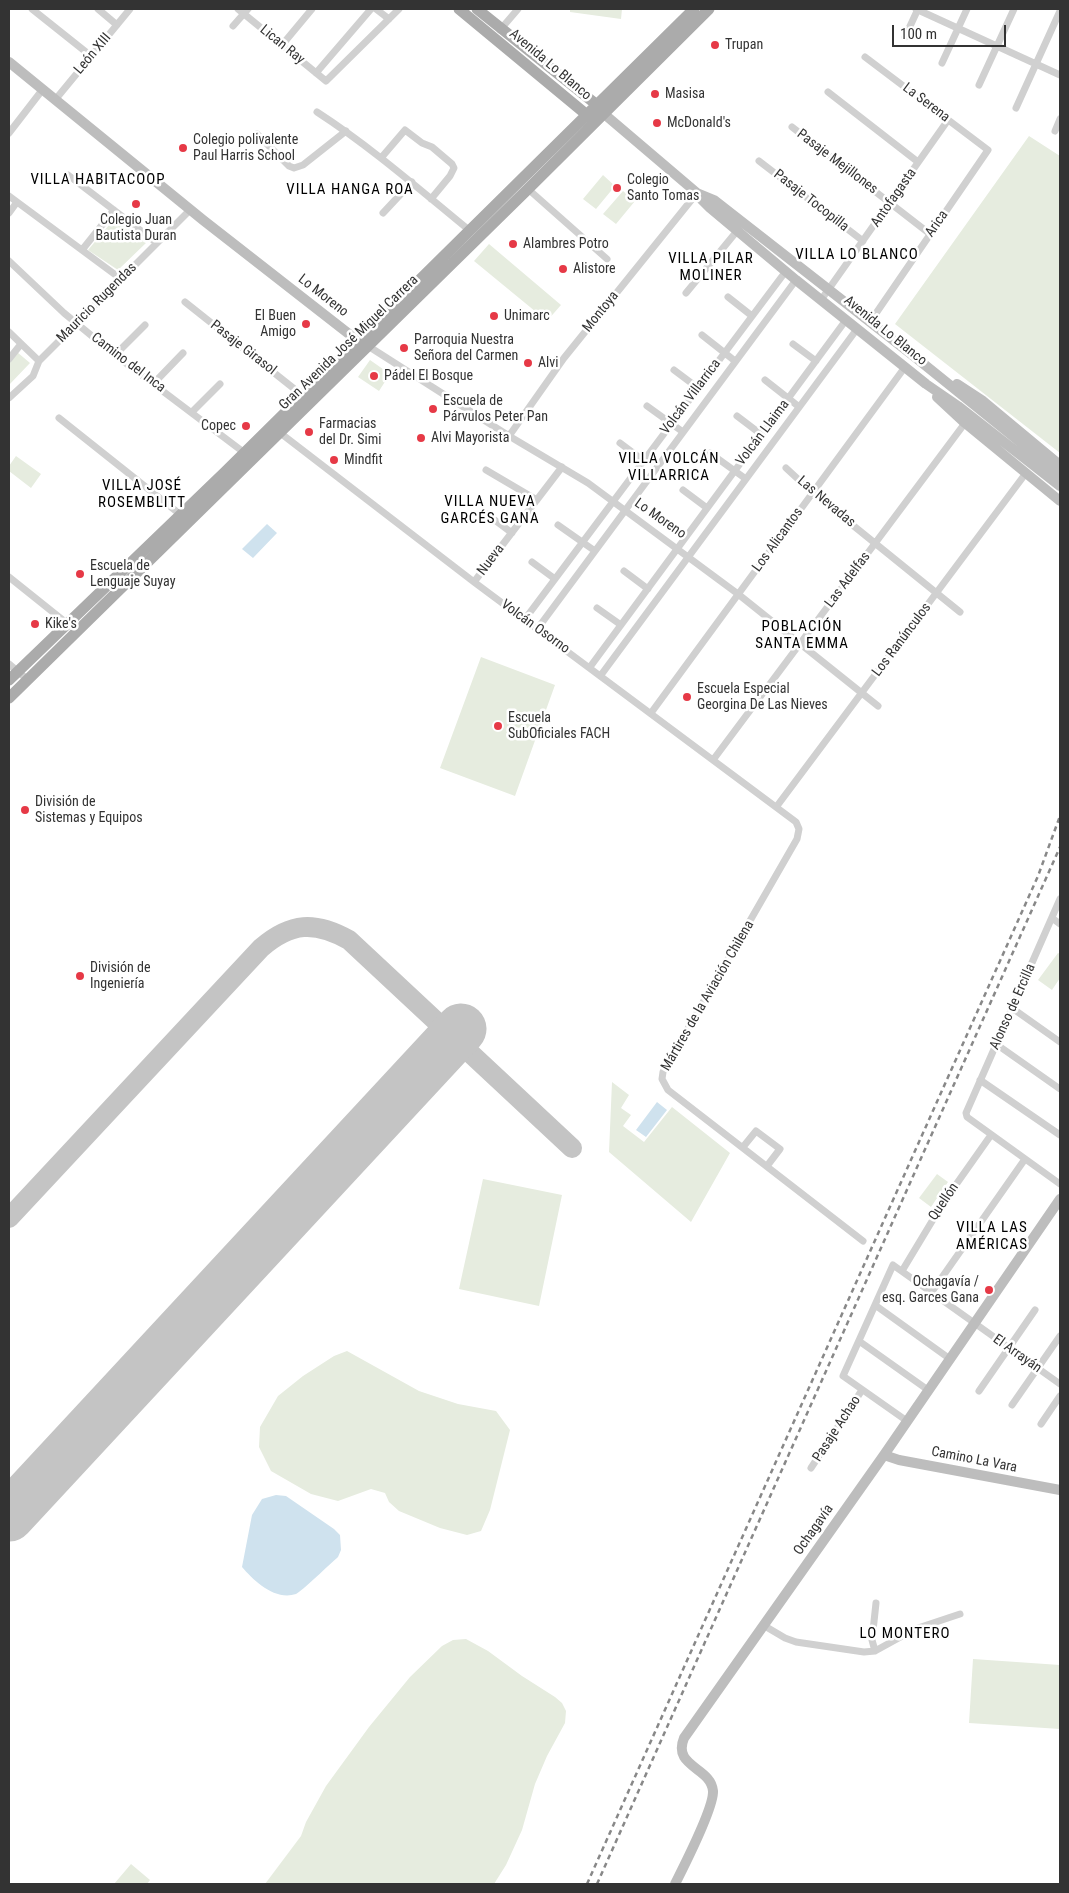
<!DOCTYPE html>
<html>
<head>
<meta charset="utf-8">
<style>
	body { margin:0 }
	#map { position:relative; width:1069px; height:1893px; overflow:hidden; background:#fff; font-family:"Roboto Condensed",sans-serif }
	canvas { display:block }
	.frame { position:absolute; inset:0; border:10px solid #333; pointer-events:none }
	.scale { position:absolute; left:892px; top:25px; width:114px; height:22px; box-sizing:border-box; border:2px solid #333; border-top:0; padding-left:6px; font-size:15px; line-height:18px; white-space:nowrap; color:#333; -webkit-text-stroke:4px #fff; paint-order:stroke }
</style>
</head>
<body>
<div id="map">
<canvas width="1069" height="1893"></canvas>
<div class="frame"></div>
<div class="scale">100 m</div>
</div>
<script>
const ctx = document.querySelector('canvas').getContext('2d');
ctx.lineJoin = 'round';
function paint(path, color) {
  ctx.fillStyle = color;
  ctx.fill(path, 'evenodd');
}
function stroke(path, color, width, dash) {
  ctx.strokeStyle = color;
  ctx.lineWidth = width;
  ctx.lineCap = dash ? 'butt' : 'round';
  ctx.setLineDash(dash || []);
  ctx.stroke(path);
}
function drawText(font, color, halo, rows, align = 'center') {
  ctx.font = font + ' "Roboto Condensed",sans-serif';
  ctx.lineWidth = 5;
  ctx.setLineDash([]);
  ctx.textBaseline = 'middle';
  ctx.strokeStyle = halo;
  ctx.fillStyle = color;
  for (const [text, x, y, turn = 0] of rows) {
    ctx.save();
    ctx.translate(x, y);
    ctx.rotate((+turn || 0) * Math.PI / 180);
    ctx.textAlign = isNaN(turn) ? turn : align;
    if (halo) ctx.strokeText(text, 0, 0);
    ctx.fillText(text, 0, 0);
    ctx.restore();
  }
}
const green = new Path2D(`
	M570 9H622L621 19 570 12Z
	M1029 136 1060 156V453L895 324Z
	M603 175 615 186 596 209 583 199Z
	M623 191 635 201 616 224 603 214Z
	M115 218 146 243 118 270 88 250Z
	M489 244 561 305 547 321 474 261Z
	M17 352 30 363 9 385V362Z
	M370 360 390 374 379 391 358 377Z
	M16 456 41 474 31 488 9 471V466Z
	M481 657 555 685 515 796 440 768Z
	M1058 953 1060 954V978L1052 990 1038 980Z
	M612 1082 629 1095 621 1108 631 1115 623 1126 644 1142 672 1107 730 1153 691 1222 609 1152Z
	M937 1174 948 1182 931 1207 919 1198Z
	M483 1179 562 1195 539 1306 459 1289Z
	M347 1351 419 1391 458 1404 496 1411 510 1430 490 1510 481 1531 467 1535 440 1528 399 1511 389 1502 385 1493 371 1489 338 1501 311 1494 271 1471 259 1447 260 1427 278 1396 303 1376 334 1356Z
	M466 1639 488 1651 522 1676 555 1697 562 1703 566 1711 565 1723 547 1756 535 1784 522 1830 506 1865 494 1884H265L301 1836 306 1822 326 1786 369 1727 410 1677 442 1646 453 1640Z
	M973 1659 1060 1665V1729L969 1723Z
	M131 1864 150 1880 147 1884H114Z`);
const water = new Path2D(`
	M267 524 277 533 253 558 242 549Z
	M657 1102 667 1110 646 1137 636 1130Z
	M276 1495 286 1496 334 1529 340 1535 341 1550 338 1557C331 1563 301 1592 296 1594 275 1601 254 1581 242 1567L252 1515 262 1499Z`);
const taxiway = new Path2D(`
	M9 1218 261 948C291 922 315 921 349 940L572 1148`);
const runway = new Path2D(`
	M9 1516 461 1029`);
const street = new Path2D(`
	M32 9 91 56
	M98 9 117 25
	M238 9 326 81 399 9
	M376 9 389 19
	M916 9 1060 75
	M233 26 248 9
	M500 30 518 9
	M905 37 918 9
	M282 45 312 9
	M865 57 988 150 870 322
	M942 63 967 9
	M316 73 371 9
	M979 85 1014 9
	M828 92 918 162
	M55 100 130 9
	M1016 108 1060 11
	M317 112C371 147 419 189 469 230
	M792 127 930 234
	M1055 131 1060 119
	M9 133 43 89
	M257 134 289 166 294 168 303 165 346 131
	M381 158 405 130 422 143 432 147 452 164 454 168 450 176 431 199
	M759 161 863 241
	M68 175 157 243
	M528 189 607 259
	M9 196 121 279
	M9 213 17 202
	M383 213 412 182
	M82 250 114 210
	M9 261 64 313 115 355 246 454
	M686 293 737 231
	M728 297 752 316
	M821 300 948 120
	M185 302 302 395
	M9 332 39 361
	M702 335 735 361
	M793 344 816 361
	M368 346 509 436 588 483 738 594 878 706
	M115 355 145 325
	M9 359 21 344
	M674 370 698 388
	M765 380 798 406
	M154 383 183 353
	M9 398 33 376 39 361 190 210
	M647 406 683 432
	M192 412 220 384
	M737 416 762 435
	M59 418 181 515
	M279 432 474 582 796 822 799 829 797 839 663 1072 662 1079 668 1090 863 1241
	M509 436 564 358 697 193
	M620 443 644 461
	M710 453 746 479
	M786 468 813 493 960 612
	M486 470 537 500
	M683 490 707 508
	M484 512 512 533
	M558 525 595 551
	M532 562 555 579
	M624 571 648 589
	M9 577 69 625
	M474 582 562 467
	M597 608 621 625
	M525 619 786 271
	M538 628 796 280
	M9 664 28 680
	M590 667 846 320
	M601 675 857 329
	M651 713 905 367
	M713 760 965 423
	M777 806 1026 473
	M1060 899 966 1113 967 1117 1060 1184
	M1052 918 1060 924
	M1012 1008 1060 1042
	M996 1044 1060 1089
	M980 1080 1060 1135
	M743 1147 756 1131 780 1149 767 1166
	M902 1271 943 1203 991 1135
	M931 1293 1025 1159
	M875 1305 950 1359
	M859 1341 928 1390
	M979 1391 1035 1310
	M1012 1405 1060 1336
	M907 1421 843 1376 893 1265 1060 1384
	M1041 1424 1060 1396
	M811 1468 862 1390
	M763 1625 785 1638 796 1642 864 1652 875 1651 915 1629 960 1614
	M875 1651 872 1640 876 1603`);
const secondary = new Path2D(`
	M9 62 203 220 358 341 364 344
	M603 113 697 193 702 200 710 208 796 280 926 384 958 406 1060 486
	M697 193 714 200 915 357 1060 474
	M957 384 983 401 1060 465
	M937 397 965 423 1060 501
	M884 1455 899 1460 1060 1490
	M675 1884C684 1866 714 1808 713 1791 711 1767 672 1767 684 1738L884 1455 1060 1199`);
const primary = new Path2D(`
	M459 9 587 115 594 114
	M477 9 597 105 601 111
	M9 680 224 473 694 9
	M9 698 528 189 709 9`);
const rail = new Path2D(`
	M587 1884 1038 876 1060 816
	M597 1884 1060 847`);
const markers = [
	[715,45,5,"#e63946"],
	[655,94,5,"#e63946"],
	[657,123,5,"#e63946"],
	[183,148,5,"#e63946"],
	[617,188,5,"#e63946"],
	[136,204,5,"#e63946"],
	[513,244,5,"#e63946"],
	[563,269,5,"#e63946"],
	[494,316,5,"#e63946"],
	[306,324,5,"#e63946"],
	[404,348,5,"#e63946"],
	[528,363,5,"#e63946"],
	[374,376,5,"#e63946"],
	[433,409,5,"#e63946"],
	[246,426,5,"#e63946"],
	[309,432,5,"#e63946"],
	[421,438,5,"#e63946"],
	[334,460,5,"#e63946"],
	[80,574,5,"#e63946"],
	[35,624,5,"#e63946"],
	[687,697,5,"#e63946"],
	[498,726,5,"#e63946"],
	[25,810,5,"#e63946"],
	[80,976,5,"#e63946"],
	[989,1290,5,"#e63946"]
];
const streetNames = [
	["Lican Ray",282,45,39],
	["León XIII",93,54,-50],
	["Avenida Lo Blanco",550,65,40],
	["La Serena",926,103,37],
	["Pasaje Mejillones",837,162,37],
	["Antofagasta",894,198,-55],
	["Pasaje Tocopilla",811,201,38],
	["Arica",937,224,-55],
	["Lo Moreno",323,296,38],
	["Mauricio Rugendas",97,303,-45],
	["Montoya",601,312,-51],
	["Avenida Lo Blanco",885,331,39],
	["Gran Avenida José Miguel Carrera",349,343,-44],
	["Pasaje Girasol",243,348,38],
	["Camino del Inca",128,363,37],
	["Volcán Villarrica",691,397,-53],
	["Volcán Llaima",763,433,-53],
	["Las Nevadas",826,502,40],
	["Lo Moreno",660,519,35],
	["Los Alicantos",778,540,-54],
	["Nueva",491,560,-53],
	["Las Adelfas",848,580,-53],
	["Volcán Osorno",535,627,36],
	["Los Ranúnculos",902,640,-53],
	["Mártires de la Aviación Chilena",708,996,-60],
	["Alonso de Ercilla",1013,1007,-66],
	["Quellón",944,1202,-56],
	["El Arrayán",1017,1354,35],
	["Pasaje Achao",837,1429,-57],
	["Camino La Vara",974,1460,11],
	["Ochagavía",814,1530,-55]
];
const poiNames = [
	["Trupan",725,45],
	["Masisa",665,94],
	["McDonald's",667,123],
	["Colegio polivalente",193,140],
	["Paul Harris School",193,156],
	["Colegio",627,180],
	["Santo Tomas",627,196],
	["Colegio Juan",136,220,"center"],
	["Bautista Duran",136,236,"center"],
	["Alambres Potro",523,244],
	["Alistore",573,269],
	["El Buen",296,316,"right"],
	["Amigo",296,332,"right"],
	["Unimarc",504,316],
	["Parroquia Nuestra",414,340],
	["Señora del Carmen",414,356],
	["Alvi",538,363],
	["Pádel El Bosque",384,376],
	["Escuela de",443,401],
	["Párvulos Peter Pan",443,417],
	["Farmacias",319,424],
	["del Dr. Simi",319,440],
	["Copec",236,426,"right"],
	["Alvi Mayorista",431,438],
	["Mindfit",344,460],
	["Escuela de",90,566],
	["Lenguaje Suyay",90,582],
	["Kike's",45,624],
	["Escuela Especial",697,689],
	["Georgina De Las Nieves",697,705],
	["Escuela",508,718],
	["SubOficiales FACH",508,734],
	["División de",35,802],
	["Sistemas y Equipos",35,818],
	["División de",90,968],
	["Ingeniería",90,984],
	["Ochagavía /",979,1282,"right"],
	["esq. Garces Gana",979,1298,"right"]
];
const neighbourhoodNames = [
	["VILLA HABITACOOP",98,180],
	["VILLA HANGA ROA",350,190],
	["VILLA LO BLANCO",857,255],
	["VILLA PILAR",711,259],
	["MOLINER",711,276],
	["VILLA VOLCÁN",669,459],
	["VILLARRICA",669,476],
	["VILLA JOSÉ",142,486],
	["ROSEMBLITT",142,503],
	["VILLA NUEVA",490,502],
	["GARCÉS GANA",490,519],
	["POBLACIÓN",802,627],
	["SANTA EMMA",802,644],
	["VILLA LAS",992,1228],
	["AMÉRICAS",992,1245],
	["LO MONTERO",905,1634]
];
paint(green, '#e6ecdf');
paint(water, '#cfe2ee');
stroke(taxiway, '#c4c4c4', 20);
stroke(runway, '#c4c4c4', 51);
stroke(street, '#d0d0d0', 7);
stroke(secondary, '#bdbdbd', 10);
stroke(primary, '#ababab', 11);
stroke(rail, '#888', 2.5, [5, 4]);
for (const [x, y, r, color] of markers) {
  const dot = new Path2D();
  dot.arc(x, y, r, 0, 2 * Math.PI);
  ctx.fillStyle = color;
  ctx.fill(dot);
  stroke(dot, '#fff', 2);
}
drawText('14px', '#333', '#fff', streetNames);
drawText('14px', '#333', '#fff', poiNames, 'left');
ctx.letterSpacing = '1px';
drawText('15px', '#000', '#fff', neighbourhoodNames);
ctx.letterSpacing = '0px';
</script>
</body>
</html>
